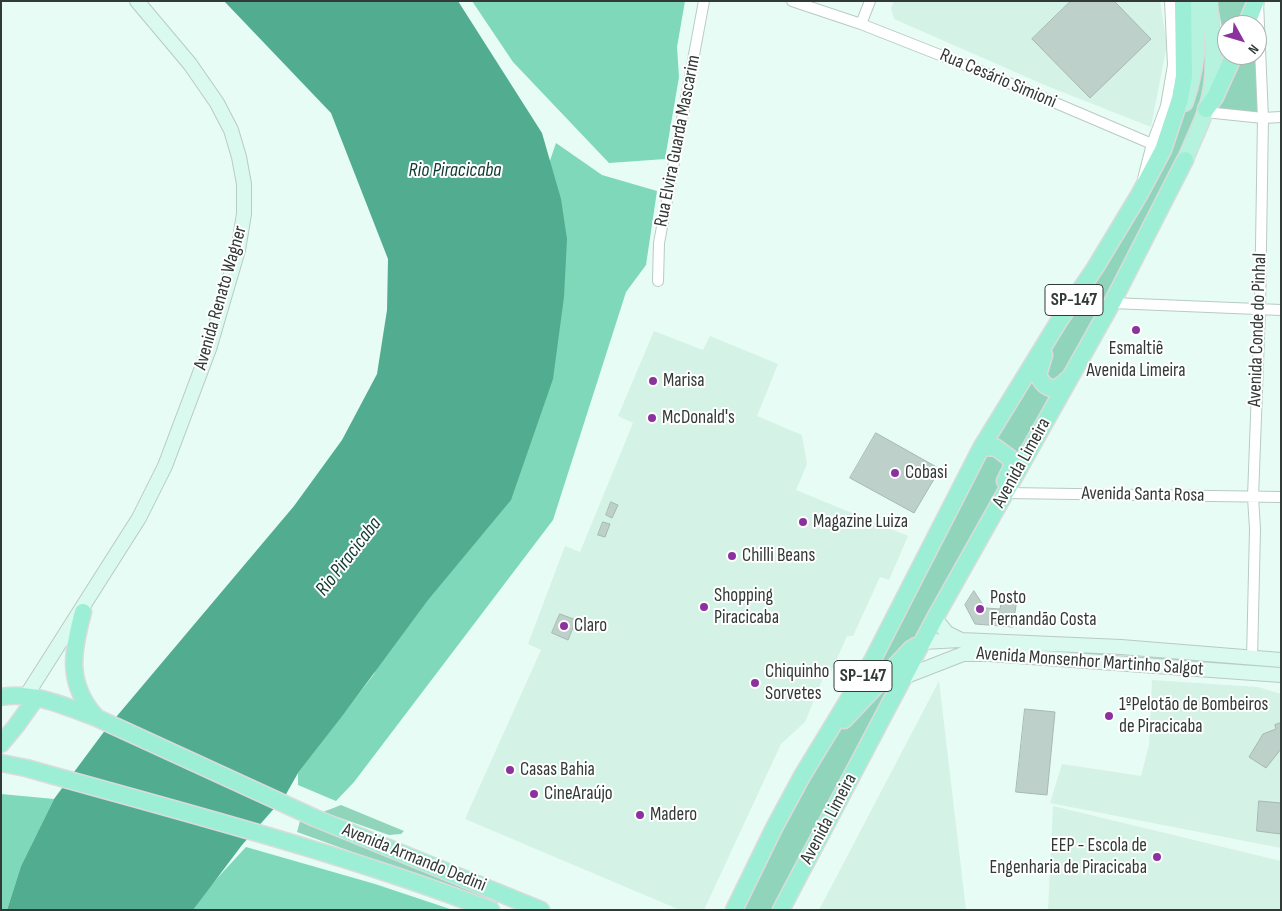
<!DOCTYPE html>
<html>
<head>
<meta charset="utf-8">
<style>
	body { margin:0 }
	#map { position:relative; width:1282px; height:911px; overflow:hidden; background:#e7fcf4; font-family:"Sofia Sans Condensed",sans-serif }
	canvas { display:block }
	.frame { position:absolute; inset:0; border:2px solid #323a37; pointer-events:none }
	.north { position:absolute; left:1217px; top:15px; width:50px; height:50px; box-sizing:border-box; background:#fff; border:1px solid #adb0af; border-radius:50%; rotate:129deg; font-size:14px; font-weight:700; line-height:20px; text-align:center; color:#323a37 }
	.north::after { content:''; display:block; margin:auto; width:18px; height:22px; background:#8b329e; clip-path:polygon(50% 0,100% 100%,50% 72%,0 100%) }
</style>
</head>
<body>
<div id="map">
<canvas width="1282" height="911"></canvas>
<div class="frame"></div>
<div class="north">N</div>
</div>
<script>
const ctx = document.querySelector('canvas').getContext('2d');
ctx.lineJoin = 'round';
function paint(path, color) {
  ctx.fillStyle = color;
  ctx.fill(path, 'evenodd');
}
function stroke(path, color, width, dash) {
  ctx.strokeStyle = color;
  ctx.lineWidth = width;
  ctx.lineCap = dash ? 'butt' : 'round';
  ctx.setLineDash(dash || []);
  ctx.stroke(path);
}
function drawText(font, color, halo, rows, align = 'center') {
  ctx.font = font + ' "Sofia Sans Condensed",sans-serif';
  ctx.lineWidth = 4;
  ctx.setLineDash([]);
  ctx.textBaseline = 'middle';
  ctx.strokeStyle = halo;
  ctx.fillStyle = color;
  for (const [text, x, y, turn = 0] of rows) {
    ctx.save();
    ctx.translate(x, y);
    ctx.rotate((+turn || 0) * Math.PI / 180);
    ctx.textAlign = isNaN(turn) ? turn : align;
    if (halo) ctx.strokeText(text, 0, 0);
    ctx.fillText(text, 0, 0);
    ctx.restore();
  }
}
const built = new Path2D(`
	M894 1H1160L1167 45 1151 127 1047 86 894 19 891 8Z
	M654 331 703 350 710 336 778 364 757 416 802 435 807 464 796 490 908 536 889 580 880 577 853 636H847L828 679 823 678 805 722 781 744 704 910H680L465 819 541 650 528 644 565 546 580 552 633 423 618 416Z
	M1152 680 1258 687 1281 694V848L1050 803 1062 764 1141 776 1149 745Z
	M939 681 966 910H819Z
	M1053 806 1281 861V910H1048Z`);
const green = new Path2D(`
	M1209 1 1206 109 781 910H734L981 448 1139 195Z
	M1217 1H1258L1263 118 1214 109 1234 55H1257V25H1227V40L1223 33Z
	M341 805 404 831 401 834 389 835 323 812Z
	M300 821 499 899 497 904 297 832Z`);
const forest = new Path2D(`
	M472 1H685L677 47 679 77 665 159 609 163 513 62Z
	M556 143 602 175 657 191 646 265 626 292 553 520 354 782 336 801 298 785V773L374 674Z
	M1 794 54 799 21 866 7 910H1Z
	M246 847 375 884 453 910H193L210 886Z`);
const water = new Path2D(`
	M224 1H458L542 133 561 199 567 239 564 297 553 379 511 500 428 600 343 715 298 773 285 796 242 845 193 910H7L21 866 54 799 106 729 294 506 342 440 377 374 387 310 388 259 331 113Z`);
const building = new Path2D(`
	M1071 1H1114L1151 39 1090 98 1032 39Z
	M876 433 940 469 914 513 850 478Z
	M611 502 618 505 612 518 606 515Z
	M603 522 610 524 605 537 598 535Z
	M974 591 985 608 1000 609 1002 598H1017L1013 627 975 624 965 605Z
	M560 614 576 620 568 640 552 633Z
	M1025 709 1055 712 1047 795 1016 792Z
	M1281 723V749L1266 768 1249 757 1263 734 1276 729 1275 725Z
	M1259 801 1281 803V834L1257 831Z`);
const minor = new Path2D(`
	M792 1 861 24 983 72 1152 144 1143 179
	M861 24 870 1
	M1205 112 1263 118 1281 117
	M1152 144 1166 106 1173 65 1170 1
	M658 281 659 243 704 1
	M1112 303 1281 310
	M1006 493 1281 497
	M1252 659 1255 529 1253 497 1260 310 1263 118 1258 2`);
const secondary = new Path2D(`
	M935 618 947 633 961 640 1121 647 1281 660
	M922 642 961 640
	M904 677 963 654H989L1281 675
	M26 696 139 518 165 466 209 349 238 250 244 214V184L239 157 231 130 217 103 190 64 137 1`);
const primary = new Path2D(`
	M1185 103C1197 70 1199 36 1195 1
	M1185 160C1192 143 1200 127 1206 110 1218 76 1213 36 1209 1`);
const trunk = new Path2D(`
	M1246 25 1256 1
	M1206 109 1215 97 1234 55
	M1044 355 1038 375C1046 391 1055 392 1068 379
	M981 448 995 447 1010 458 1012 467 1005 481
	M83 612C72 652 66 684 97 718L315 818 541 910
	M1 697C34 691 67 707 97 718
	M844 720 911 649 916 646
	M1 744 16 726 36 698
	M1 763 26 768C182 812 340 852 491 910
	M734 910 774 828 802 776 872 661 981 448 1059 321 1095 268 1139 195 1163 150 1180 99 1184 76 1183 1
	M781 910 935 618 1112 303 1185 160`);
const markers = [
	[1136,330,5,"#8b329e"],
	[653,381,5,"#8b329e"],
	[652,418,5,"#8b329e"],
	[895,473,5,"#8b329e"],
	[803,522,5,"#8b329e"],
	[732,556,5,"#8b329e"],
	[704,607,5,"#8b329e"],
	[980,609,5,"#8b329e"],
	[564,626,5,"#8b329e"],
	[755,683,5,"#8b329e"],
	[1109,716,5,"#8b329e"],
	[510,770,5,"#8b329e"],
	[534,794,5,"#8b329e"],
	[640,815,5,"#8b329e"],
	[1157,857,5,"#8b329e"]
];
const shields = [
	[1074,300,58],
	[863,676,58]
];
const shieldNames = [
	["SP-147",1074,300],
	["SP-147",863,676]
];
const streetNames = [
	["Rua Cesário Simioni",998,79,23],
	["Rua Elvira Guarda Mascarim",678,141,-79],
	["Avenida Renato Wagner",221,298,-74],
	["Avenida Conde do Pinhal",1258,330,-88],
	["Avenida Limeira",1022,463,-61],
	["Avenida Santa Rosa",1143,495,1],
	["Avenida Monsenhor Martinho Salgot",1090,662,4],
	["Avenida Limeira",829,819,-62],
	["Avenida Armando Dedini",414,858,22]
];
const poiNames = [
	["Esmaltiê",1136,349,"center"],
	["Avenida Limeira",1136,371,"center"],
	["Marisa",663,381],
	["McDonald's",662,418],
	["Cobasi",905,473],
	["Magazine Luiza",813,522],
	["Chilli Beans",742,556],
	["Shopping",714,596],
	["Piracicaba",714,618],
	["Posto",990,598],
	["Fernandão Costa",990,620],
	["Claro",574,626],
	["Chiquinho",765,672],
	["Sorvetes",765,694],
	["1ºPelotão de Bombeiros",1119,705],
	["de Piracicaba",1119,727],
	["Casas Bahia",520,770],
	["CineAraújo",544,794],
	["Madero",650,815],
	["EEP - Escola de",1147,846,"right"],
	["Engenharia de Piracicaba",1147,868,"right"]
];
const waterNames = [
	["Rio Piracicaba",455,171],
	["Rio Piracicaba",349,557,-52]
];
paint(built, '#d5f2e7');
paint(green, '#90d4bc');
paint(forest, '#7ed8b9');
paint(water, '#52ad90');
paint(building, '#bdd0c9');
stroke(building, '#a6b9b2', 1);
stroke(minor, '#b8cbc3', 12);
stroke(secondary, '#b8cbc3', 16);
stroke(primary, '#dadcdb', 18);
stroke(trunk, '#dadcdb', 19);
stroke(minor, '#fff', 10);
stroke(secondary, '#daf9ef', 14);
stroke(primary, '#b5f3df', 15);
stroke(trunk, '#9cefd4', 16);
for (const [x, y, r, color] of markers) {
  const dot = new Path2D();
  dot.arc(x, y, r, 0, 2 * Math.PI);
  ctx.fillStyle = color;
  ctx.fill(dot);
  stroke(dot, '#fff', 2);
}
for (const [x, y, w] of shields) {
  const box = new Path2D();
  box.roundRect(x - w / 2, y - 15.5, w, 31, 4);
  ctx.fillStyle = '#fff';
  ctx.fill(box);
  stroke(box, '#323a37', 1);
}
drawText('bold 18px', '#323a37', null, shieldNames);
drawText('19px', '#323a37', '#fff', streetNames);
drawText('19px', '#323a37', '#fff', poiNames, 'left');
drawText('italic 20px', '#113a2e', '#fff', waterNames);
</script>
</body>
</html>
